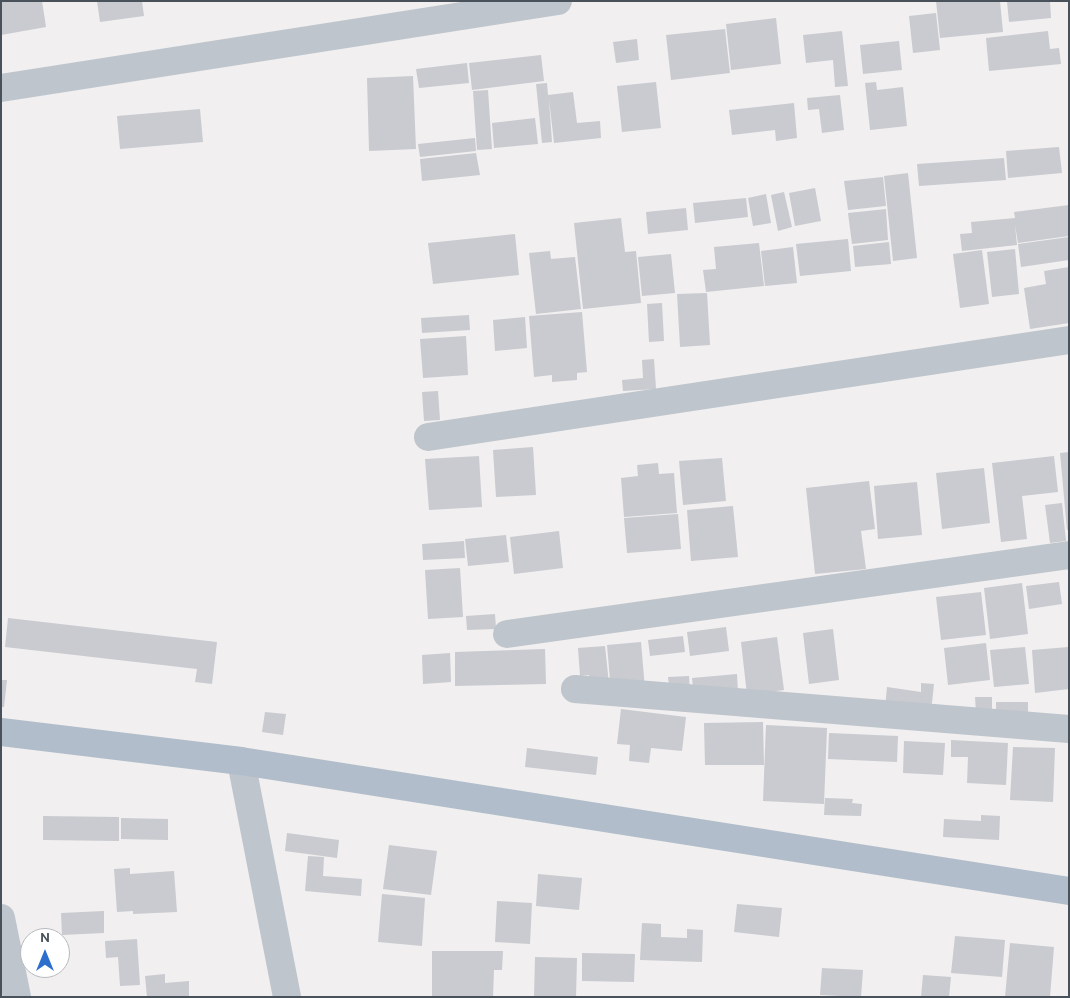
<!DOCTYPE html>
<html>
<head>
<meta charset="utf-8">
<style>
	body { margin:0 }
	#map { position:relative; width:1070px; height:998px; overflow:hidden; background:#f1efef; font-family:Overpass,sans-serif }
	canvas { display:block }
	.frame { position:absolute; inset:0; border:2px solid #49515a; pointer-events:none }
	.north { position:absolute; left:20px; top:928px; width:50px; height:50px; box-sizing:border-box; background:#fff; border:1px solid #b6b9bd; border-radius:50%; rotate:0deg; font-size:14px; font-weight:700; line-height:20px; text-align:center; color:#49515a }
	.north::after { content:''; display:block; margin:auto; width:18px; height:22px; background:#2d6fcd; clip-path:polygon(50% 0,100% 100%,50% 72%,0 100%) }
</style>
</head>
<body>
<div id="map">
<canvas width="1070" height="998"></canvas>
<div class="frame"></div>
<div class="north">N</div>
</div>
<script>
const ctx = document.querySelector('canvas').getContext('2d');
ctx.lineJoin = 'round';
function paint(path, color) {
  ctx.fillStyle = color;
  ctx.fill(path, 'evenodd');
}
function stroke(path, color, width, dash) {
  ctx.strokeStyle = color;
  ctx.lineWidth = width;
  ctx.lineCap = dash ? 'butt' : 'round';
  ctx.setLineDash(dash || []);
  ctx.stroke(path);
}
const building = new Path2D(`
	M1 1H42L46 27 1 35Z
	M97 1H142L144 16 100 22Z
	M936 1H1000L1003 32 940 38Z
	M1007 1H1050L1051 18 1009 22Z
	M936 13 940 50 913 53 909 16Z
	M776 18 781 64 731 70 726 24Z
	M725 29 730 73 671 80 666 35Z
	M842 31 848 86 835 87 833 60 806 63 803 35Z
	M1048 31 1050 49 1059 48 1061 64 989 71 986 38Z
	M637 39 639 60 616 63 613 42Z
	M899 41 902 70 863 74 860 45Z
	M541 55 544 81 472 90 469 63Z
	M467 63 469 83 419 88 416 69Z
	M413 76 416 149 369 151 367 78Z
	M656 82 661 128 622 132 617 86Z
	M876 82 877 90 903 87 907 126 870 130 865 83Z
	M547 83 548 95 573 92 577 123 600 121 601 138 554 143 549 99 552 142 542 143 536 84Z
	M488 90 492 149 477 150 473 91Z
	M840 95 844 130 822 133 819 109 808 110 807 98Z
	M794 103 797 138 776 141 775 130 732 135 729 110Z
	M200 109 203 142 120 149 117 116Z
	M535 118 538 144 494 148 492 123Z
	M475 138 476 151 420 157 418 144Z
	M1059 147 1062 173 1008 178 1006 151Z
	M476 153 480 175 422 181 420 159Z
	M1004 158 1006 180 919 186 917 164Z
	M908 173 917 258 893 261 884 176Z
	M883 177 886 206 848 210 844 181Z
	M815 188 821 221 795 226 789 193Z
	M784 192 792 227 778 231 771 195Z
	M766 194 771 223 753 226 748 198Z
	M746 198 748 217 695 223 693 203Z
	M1069 205V236L1018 243 1015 225 1017 245 962 251 960 234 972 233 971 222 1015 218 1014 212Z
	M686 208 688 230 648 234 646 212Z
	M886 209 888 240 852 244 848 213Z
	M621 218 625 252 636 251 641 303 583 309 574 223Z
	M515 234 519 275 433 284 428 243Z
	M1069 237V260L1021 267 1018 244Z
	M848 239 851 271 800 276 796 244Z
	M889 242 891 264 855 267 853 246Z
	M759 243 764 286 706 292 703 270 716 269 714 247Z
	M793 247 797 283 765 286 761 251Z
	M1015 249 1019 294 992 297 987 252Z
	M982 250 989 304 960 308 953 254Z
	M550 251 551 259 575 257 581 309 536 314 529 253Z
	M671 254 675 293 642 296 638 257Z
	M1069 267V323L1030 329 1024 288 1046 284 1044 271Z
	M707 293 710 345 680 347 677 294Z
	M662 303 664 341 649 342 647 304Z
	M582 312 587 372 577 373V380L552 382V375L534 377 529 316Z
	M469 315 470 330 422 333 421 318Z
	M525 317 527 348 495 351 493 320Z
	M466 336 468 375 423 378 420 339Z
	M654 359 656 389 623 391 622 380 643 378 642 360Z
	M438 391 440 420 424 421 422 392Z
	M533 447 536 495 496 497 493 450Z
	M1069 452V530H1067L1060 453Z
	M479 456 482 507 429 510 425 459Z
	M1054 456 1058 492 1022 496 1027 539 1001 542 992 463Z
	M722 458 726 501 683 505 679 461Z
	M658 463 659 474 674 473 677 513 624 517 621 478 638 476 637 465Z
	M984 468 990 523 942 529 936 473Z
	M869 481 875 529 861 531 866 569 815 574 806 488Z
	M917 482 922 535 878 539 874 486Z
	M1062 503 1066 541 1050 543 1045 505Z
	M733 506 738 557 691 561 687 510Z
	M678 514 681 549 627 553 624 518Z
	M559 531 563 568 514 574 510 537Z
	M506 535 509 562 468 566 465 539Z
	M464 541 465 558 423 560 422 544Z
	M460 568 463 617 428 619 425 570Z
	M1059 582 1062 604 1029 609 1026 586Z
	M1022 583 1028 634 990 639 984 588Z
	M981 592 986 635 941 640 936 597Z
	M495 614 496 629 467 630 466 616Z
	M8 618 217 642 212 684 195 682 197 669 5 647Z
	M726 627 729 651 690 656 687 632Z
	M833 629 839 680 809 684 803 633Z
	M683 636 685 652 650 656 648 640Z
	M777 637 784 690 747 695 741 642Z
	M641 642 645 689 611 692 607 645Z
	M986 643 990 680 948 685 944 648Z
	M605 646 609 684 590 686 589 675 580 676 578 648Z
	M1025 647 1029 684 994 687 990 650Z
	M1069 647V689L1035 693 1032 650Z
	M545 649 546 684 455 686V652Z
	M450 653 451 682 423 684 422 655Z
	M737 674 738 693 694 697 692 678Z
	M689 676 690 692 670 693 668 677Z
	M1 680H7L4 707H1Z
	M921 683 934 684 931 712 885 707 887 687 921 692Z
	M975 697H992V713H976Z
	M996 702H1028V716H996Z
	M621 709 686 717 682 751 651 748 649 763 629 761 630 745 617 744Z
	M265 712 286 714 283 735 262 732Z
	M763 722 764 765H705L704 723Z
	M766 725 827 728 824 804 763 801Z
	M829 733 898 736 897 762 828 759Z
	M951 740 1008 743 1006 785 967 783 968 757H951Z
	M904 741 945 743 943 775 903 773Z
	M1013 747 1055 748 1053 802 1010 800Z
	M527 748 598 757 596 775 525 767Z
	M825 798 853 799 852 803 862 804 861 816 824 815Z
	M981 815 1000 816 999 840 943 837 944 819 981 821Z
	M43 816 119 817V841L43 840Z
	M121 818 168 819V840L121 839Z
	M287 833 339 840 337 858 285 851Z
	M389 845 437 851 431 895 383 889Z
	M308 856 324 857 323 876 362 879 361 896 305 891Z
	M130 868V874L174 871 177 912 133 914V911L117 912 114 869Z
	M538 874 582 878 579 910 536 906Z
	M382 894 425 898 422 946 378 942Z
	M497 901 532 903 530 944 495 942Z
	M737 904 782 908 779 937 734 932Z
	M104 911V933L62 935 61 913Z
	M642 923 661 924V937L687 938V929L703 930 702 962 640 960Z
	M955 936 1005 940 1002 977 951 973Z
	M137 939 140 985 120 986 118 957 106 958 105 941Z
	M1010 943 1054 947 1050 997H1005Z
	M432 951H503L502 970H494L493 997H432Z
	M582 953 635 954 634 982 582 981Z
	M535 957 577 958 576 997H534Z
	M822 968 863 970 861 997 820 995Z
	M165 974V983L189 981V997H147L145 976Z
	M923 975 951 977 949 997H921Z`);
const minor = new Path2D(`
	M1 88 558 1
	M428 437 1069 340
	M507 634 1069 555
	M575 689 1069 729
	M241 761 287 997
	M1 918 17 997`);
const major = new Path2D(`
	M1 732 241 761 1069 891`);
paint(building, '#c9cbd0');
stroke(minor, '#bec5cc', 28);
stroke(major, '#b1bdca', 28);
</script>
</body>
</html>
